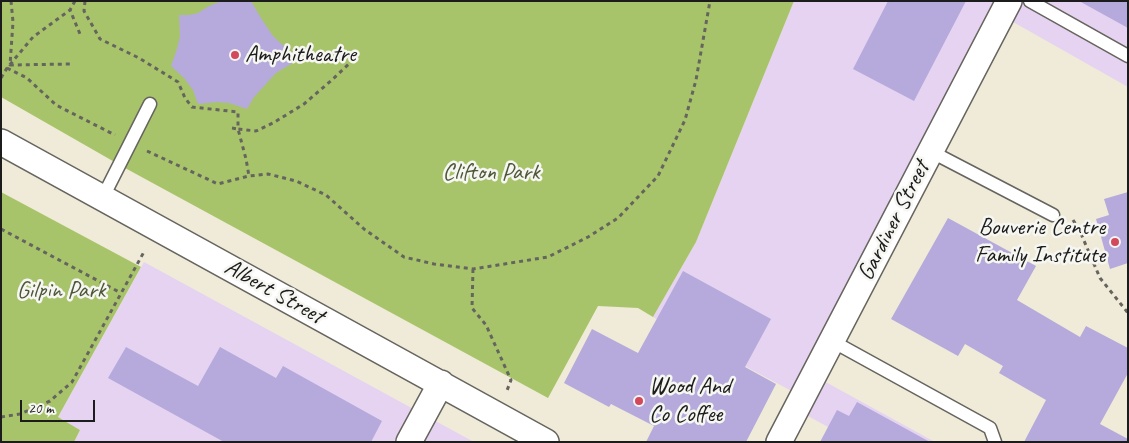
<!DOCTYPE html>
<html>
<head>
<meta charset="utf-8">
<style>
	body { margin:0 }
	#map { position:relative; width:1129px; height:443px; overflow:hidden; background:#f0ebd8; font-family:Caveat,sans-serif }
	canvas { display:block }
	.frame { position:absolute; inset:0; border:2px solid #1c1c1c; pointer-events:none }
	.scale { position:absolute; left:20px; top:400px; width:75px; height:22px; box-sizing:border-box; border:2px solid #1c1c1c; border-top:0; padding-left:6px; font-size:15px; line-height:18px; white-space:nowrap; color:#1c1c1c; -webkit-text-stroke:4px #f6f6f2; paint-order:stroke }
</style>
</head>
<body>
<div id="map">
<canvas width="1129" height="443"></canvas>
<div class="frame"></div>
<div class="scale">20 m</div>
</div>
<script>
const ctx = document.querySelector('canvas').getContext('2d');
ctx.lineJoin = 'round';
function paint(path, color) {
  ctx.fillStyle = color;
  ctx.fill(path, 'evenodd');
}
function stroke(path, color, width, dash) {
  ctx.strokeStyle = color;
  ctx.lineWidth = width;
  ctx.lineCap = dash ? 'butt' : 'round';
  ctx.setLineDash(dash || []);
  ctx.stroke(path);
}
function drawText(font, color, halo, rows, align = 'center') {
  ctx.font = font + ' Caveat,sans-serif';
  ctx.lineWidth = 5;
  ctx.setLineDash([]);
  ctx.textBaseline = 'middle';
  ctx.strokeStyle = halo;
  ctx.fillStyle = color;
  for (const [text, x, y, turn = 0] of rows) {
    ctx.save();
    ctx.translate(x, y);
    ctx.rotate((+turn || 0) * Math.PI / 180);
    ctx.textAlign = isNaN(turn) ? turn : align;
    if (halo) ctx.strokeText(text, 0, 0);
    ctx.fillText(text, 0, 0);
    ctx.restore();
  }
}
const built = new Path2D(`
	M794 1H1128V87L999 14 811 374 935 442H856L793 408 799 395 653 317 696 242Z
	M144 262 474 442H74L80 430 58 417Z`);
const green = new Path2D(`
	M1 1H794L696 242 653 317 638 308 598 306 548 398 125 168 1 97Z
	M1 192 141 267 58 417 80 430 74 442H1Z`);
const building = new Path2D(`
	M222 1H251L261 18 273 36 287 49 301 58 276 73 254 97 247 109 229 103 217 102 198 104 193 90 184 78 171 66 177 49 180 36 179 15H189L198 13 209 6Z
	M888 1H966L914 101 853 69Z
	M1079 1H1128V28Z
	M1128 192V263L1110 269 1096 219 1109 215 1104 199Z
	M948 218 1036 266 1017 300 1080 337 1086 326 1128 348V373L1100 424 1128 439V442H1024L1046 400 999 373 1003 366 965 344 958 356 891 319Z
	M683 271 771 319 745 367 776 384 746 442H646L654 426 611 404 609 407 564 383 592 329 638 353Z
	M126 347 198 386 220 347 276 378 283 366 382 421 371 442H224L108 378Z
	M857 402 930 442H820L837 410 849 416Z`);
const path = new Path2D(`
	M11 1 13 22 10 65 73 64
	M75 1 70 10 80 34
	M85 1 84 11 100 39 139 58 178 82 185 98 192 107 238 112V129L256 131 273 123 304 104 333 79 356 57
	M7 68 27 78 56 105 115 135
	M1 78 7 68 33 37 70 10
	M232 128 238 129 246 159 249 176
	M147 151 218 184 249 176 268 174 296 181 326 195 364 229 404 257 434 264 473 269 548 257 588 237 618 218 658 176 685 120 696 80 710 1
	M1073 220 1079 229 1100 278 1128 313
	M1 229 121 293
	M473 269 472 308 486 325 511 380 506 393
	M1 417 20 414 50 401 72 382 145 250`);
const service = new Path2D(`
	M1030 1 1128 56
	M930 151 1053 215
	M103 197 150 104
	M832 341 990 428 995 442`);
const minor = new Path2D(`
	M1 142 546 442
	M409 442 441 383
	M779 442 1009 1`);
const markers = [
	[235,55,5,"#d1495b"],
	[1115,242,5,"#d1495b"],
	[639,401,5,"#d1495b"]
];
const poiNames = [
	["Amphitheatre",245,55],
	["Bouverie Centre",1105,228,"right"],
	["Family Institute",1105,256,"right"],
	["Wood And",649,387],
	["Co Coffee",649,415]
];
const parkNames = [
	["Clifton Park",491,173],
	["Gilpin Park",61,291]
];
const streetNames = [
	["Gardiner Street",894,221,-63],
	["Albert Street",274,292,29]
];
paint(built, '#e5d3f1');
paint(green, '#a8c46b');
paint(building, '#b5aadb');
stroke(service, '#66645e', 15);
stroke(minor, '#66645e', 28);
stroke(path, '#66645e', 3, [4, 4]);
stroke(service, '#fff', 12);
stroke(minor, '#fff', 25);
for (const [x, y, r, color] of markers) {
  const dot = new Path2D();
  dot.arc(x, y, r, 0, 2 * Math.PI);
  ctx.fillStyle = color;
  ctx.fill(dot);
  stroke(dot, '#f6f6f2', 2);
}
drawText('24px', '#1c1c1c', '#f6f6f2', poiNames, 'left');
drawText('24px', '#4d5738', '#f6f6f2', parkNames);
drawText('24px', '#1c1c1c', '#f6f6f2', streetNames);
</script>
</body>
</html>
